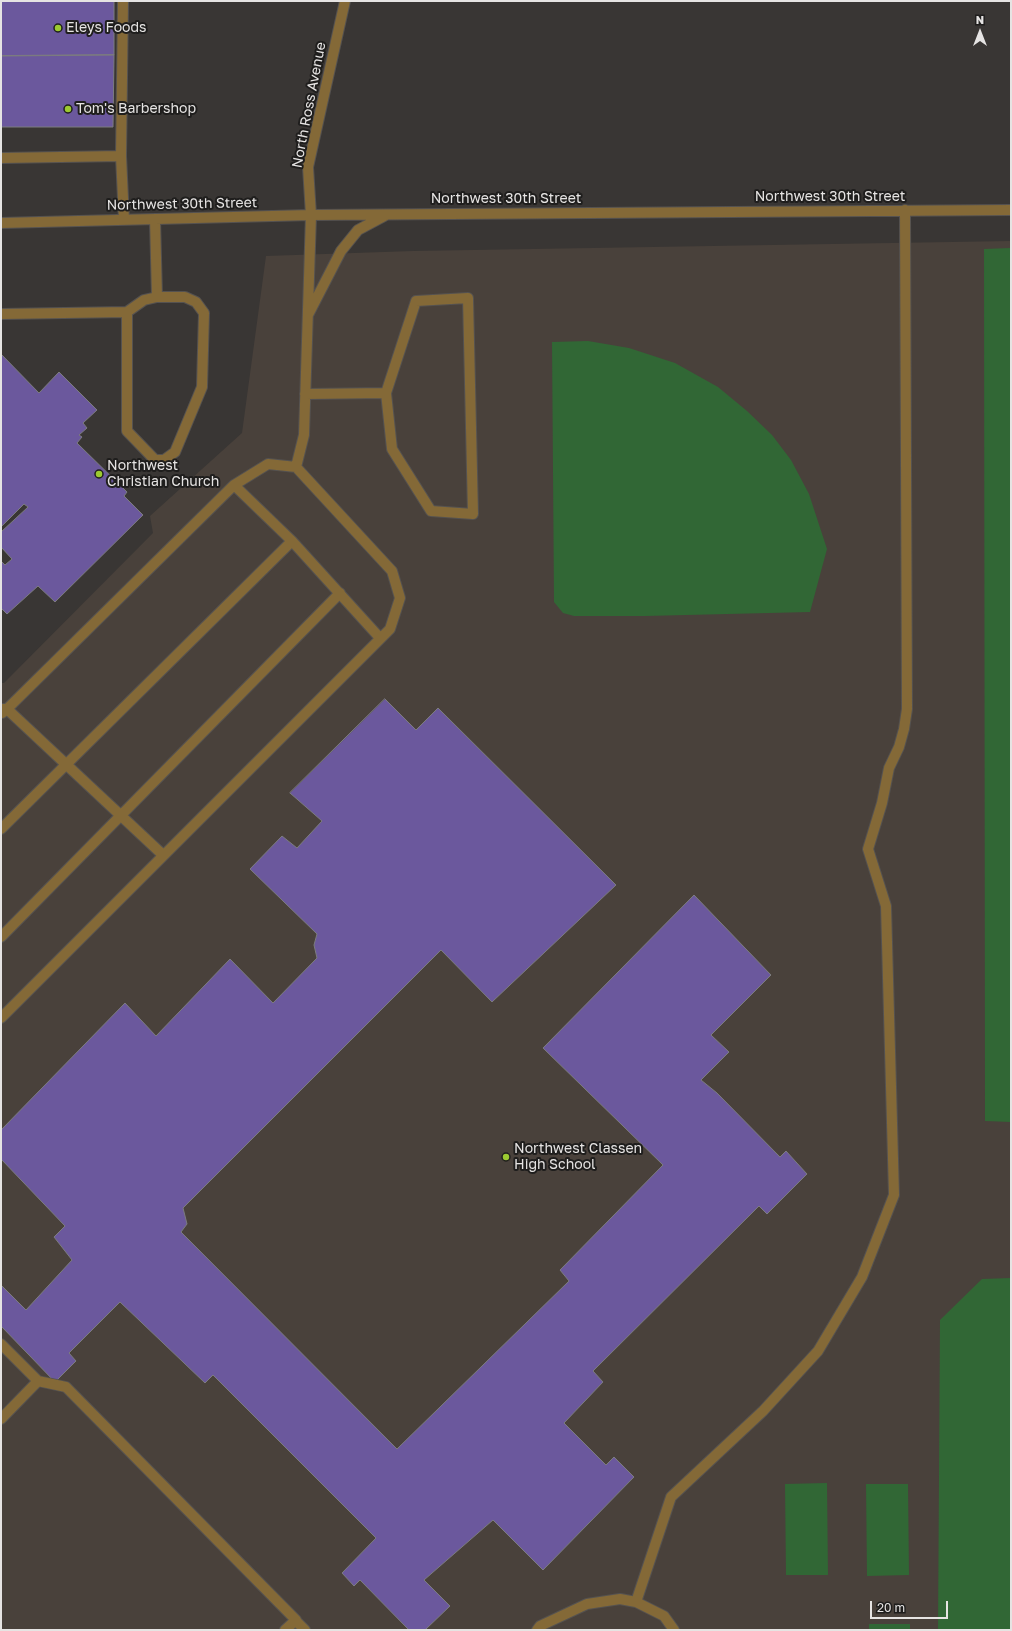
<!DOCTYPE html>
<html>
<head>
<meta charset="utf-8">
<style>
	body { margin:0 }
	#map { position:relative; width:1012px; height:1631px; overflow:hidden; background:#393634; font-family:"Golos Text",sans-serif }
	canvas { display:block }
	.frame { position:absolute; inset:0; border:2px solid #e6e4e3; pointer-events:none }
	.north { position:absolute; left:960px; top:12px; width:40px; height:40px; -webkit-text-stroke:3px #1f1e1d; paint-order:stroke; rotate:0deg; font-size:11px; font-weight:700; line-height:16px; text-align:center; color:#e6e4e3 }
	.north::after { content:''; display:block; margin:auto; width:14px; height:18px; background:#e6e4e3; clip-path:polygon(50% 0,100% 100%,50% 72%,0 100%) }
	.scale { position:absolute; left:870px; top:1601px; width:78px; height:18px; box-sizing:border-box; border:2px solid #e6e4e3; border-top:0; padding-left:5px; font-size:12px; line-height:14px; white-space:nowrap; color:#e6e4e3; -webkit-text-stroke:3px #1f1e1d; paint-order:stroke }
</style>
</head>
<body>
<div id="map">
<canvas width="1012" height="1631"></canvas>
<div class="frame"></div>
<div class="north">N</div>
<div class="scale">20 m</div>
</div>
<script>
const ctx = document.querySelector('canvas').getContext('2d');
ctx.lineJoin = 'round';
function paint(path, color) {
  ctx.fillStyle = color;
  ctx.fill(path, 'evenodd');
}
function stroke(path, color, width, dash) {
  ctx.strokeStyle = color;
  ctx.lineWidth = width;
  ctx.lineCap = dash ? 'butt' : 'round';
  ctx.setLineDash(dash || []);
  ctx.stroke(path);
}
function drawText(font, color, halo, rows, align = 'center') {
  ctx.font = font + ' "Golos Text",sans-serif';
  ctx.lineWidth = 4;
  ctx.setLineDash([]);
  ctx.textBaseline = 'middle';
  ctx.strokeStyle = halo;
  ctx.fillStyle = color;
  for (const [text, x, y, turn = 0] of rows) {
    ctx.save();
    ctx.translate(x, y);
    ctx.rotate((+turn || 0) * Math.PI / 180);
    ctx.textAlign = isNaN(turn) ? turn : align;
    if (halo) ctx.strokeText(text, 0, 0);
    ctx.fillText(text, 0, 0);
    ctx.restore();
  }
}
const built = new Path2D(`
	M1011 241V1630H1V683H4L153 533 150 516 242 433 266 256 413 251Z`);
const green = new Path2D(`
	M1011 248V1122L985 1121 984 249Z
	M588 341 629 348 675 363 718 387 747 411 772 435 791 460 809 494 827 549 810 612 645 616H574L563 613 554 602 552 342Z
	M1011 1278V1630H938L940 1320 982 1279Z
	M827 1483 828 1575H786L785 1484Z
	M866 1484H908L909 1575 867 1576Z
	M869 1624H910V1630H869Z`);
const building = new Path2D(`
	M1 1H114V55L1 56Z
	M114 55 113 127H1V56Z
	M1 354 39 393 59 372 97 410 83 423 87 428 79 435 82 437 77 443 127 492 124 496 143 515 55 602 38 586 7 614 1 608V561L5 565 12 559 1 547V532L28 507 24 504 1 527Z
	M385 699 416 730 438 708 616 885 492 1002 441 950 183 1208 187 1224 181 1232 397 1449 569 1281 560 1270 663 1165 543 1048 694 895 771 975 711 1035 729 1052 701 1080 717 1093 780 1157 786 1151 807 1174 767 1214 759 1206 593 1371 603 1382 564 1423 606 1465 614 1457 634 1477 543 1570 493 1520 424 1580 450 1606 425 1630H409L360 1580 354 1586 342 1573 376 1538 213 1375 205 1383 120 1302 69 1353 76 1361 55 1382 1 1326V1285L26 1310 72 1260 54 1237 65 1226 1 1159V1130L125 1003 156 1036 230 959 273 1003 317 958 314 945 317 934 250 869 282 836 297 848 322 821 290 793Z`);
const minor = new Path2D(`
	M121 156 123 1
	M1 158 121 156 124 220
	M1 223 311 215 1011 210
	M127 312V431L155 460H164L175 452 202 387 204 313 196 302 185 297H157
	M1 314 127 312 144 300 157 297 155 219
	M308 315 341 251 358 230 386 215
	M305 394 386 393 416 301 468 298 473 514 431 511 392 449 386 393
	M296 467 304 435 311 215 308 167 345 1
	M234 485 292 541
	M1 709H7L234 485 268 464 296 467 392 571 400 598 390 629 1 1018
	M2 713 7 709 163 855
	M1 829 292 541 380 638
	M1 937 340 593
	M1 1344 38 1381 66 1387 296 1620 285 1630
	M1 1419 38 1381
	M636 1602 671 1497 763 1411 818 1351 862 1277 894 1195 886 906 868 849 882 803 889 768 899 747 904 729 907 709 905 210
	M296 1621 305 1630
	M537 1630 540 1626 587 1604 620 1599 636 1602 664 1616 674 1630`);
const markers = [
	[58,28,4,"#9cca31"],
	[68,109,4,"#9cca31"],
	[99,474,4,"#9cca31"],
	[506,1157,4,"#9cca31"]
];
const poiNames = [
	["Eleys Foods",66,28],
	["Tom's Barbershop",76,109],
	["Northwest",107,466],
	["Christian Church",107,482],
	["Northwest Classen",514,1149],
	["High School",514,1165]
];
const streetNames = [
	["North Ross Avenue",309,105,-79],
	["Northwest 30th Street",830,197],
	["Northwest 30th Street",506,199],
	["Northwest 30th Street",182,204,-1]
];
paint(built, '#49413b');
paint(green, '#316735');
paint(building, '#6b589d');
stroke(building, '#7c7c7f', 1);
stroke(minor, '#555250', 12);
stroke(minor, '#846937', 10);
for (const [x, y, r, color] of markers) {
  const dot = new Path2D();
  dot.arc(x, y, r, 0, 2 * Math.PI);
  ctx.fillStyle = color;
  ctx.fill(dot);
  stroke(dot, '#1f1e1d', 1.5);
}
drawText('14px', '#e6e4e3', '#1f1e1d', poiNames, 'left');
drawText('14px', '#e6e4e3', '#1f1e1d', streetNames);
</script>
</body>
</html>
